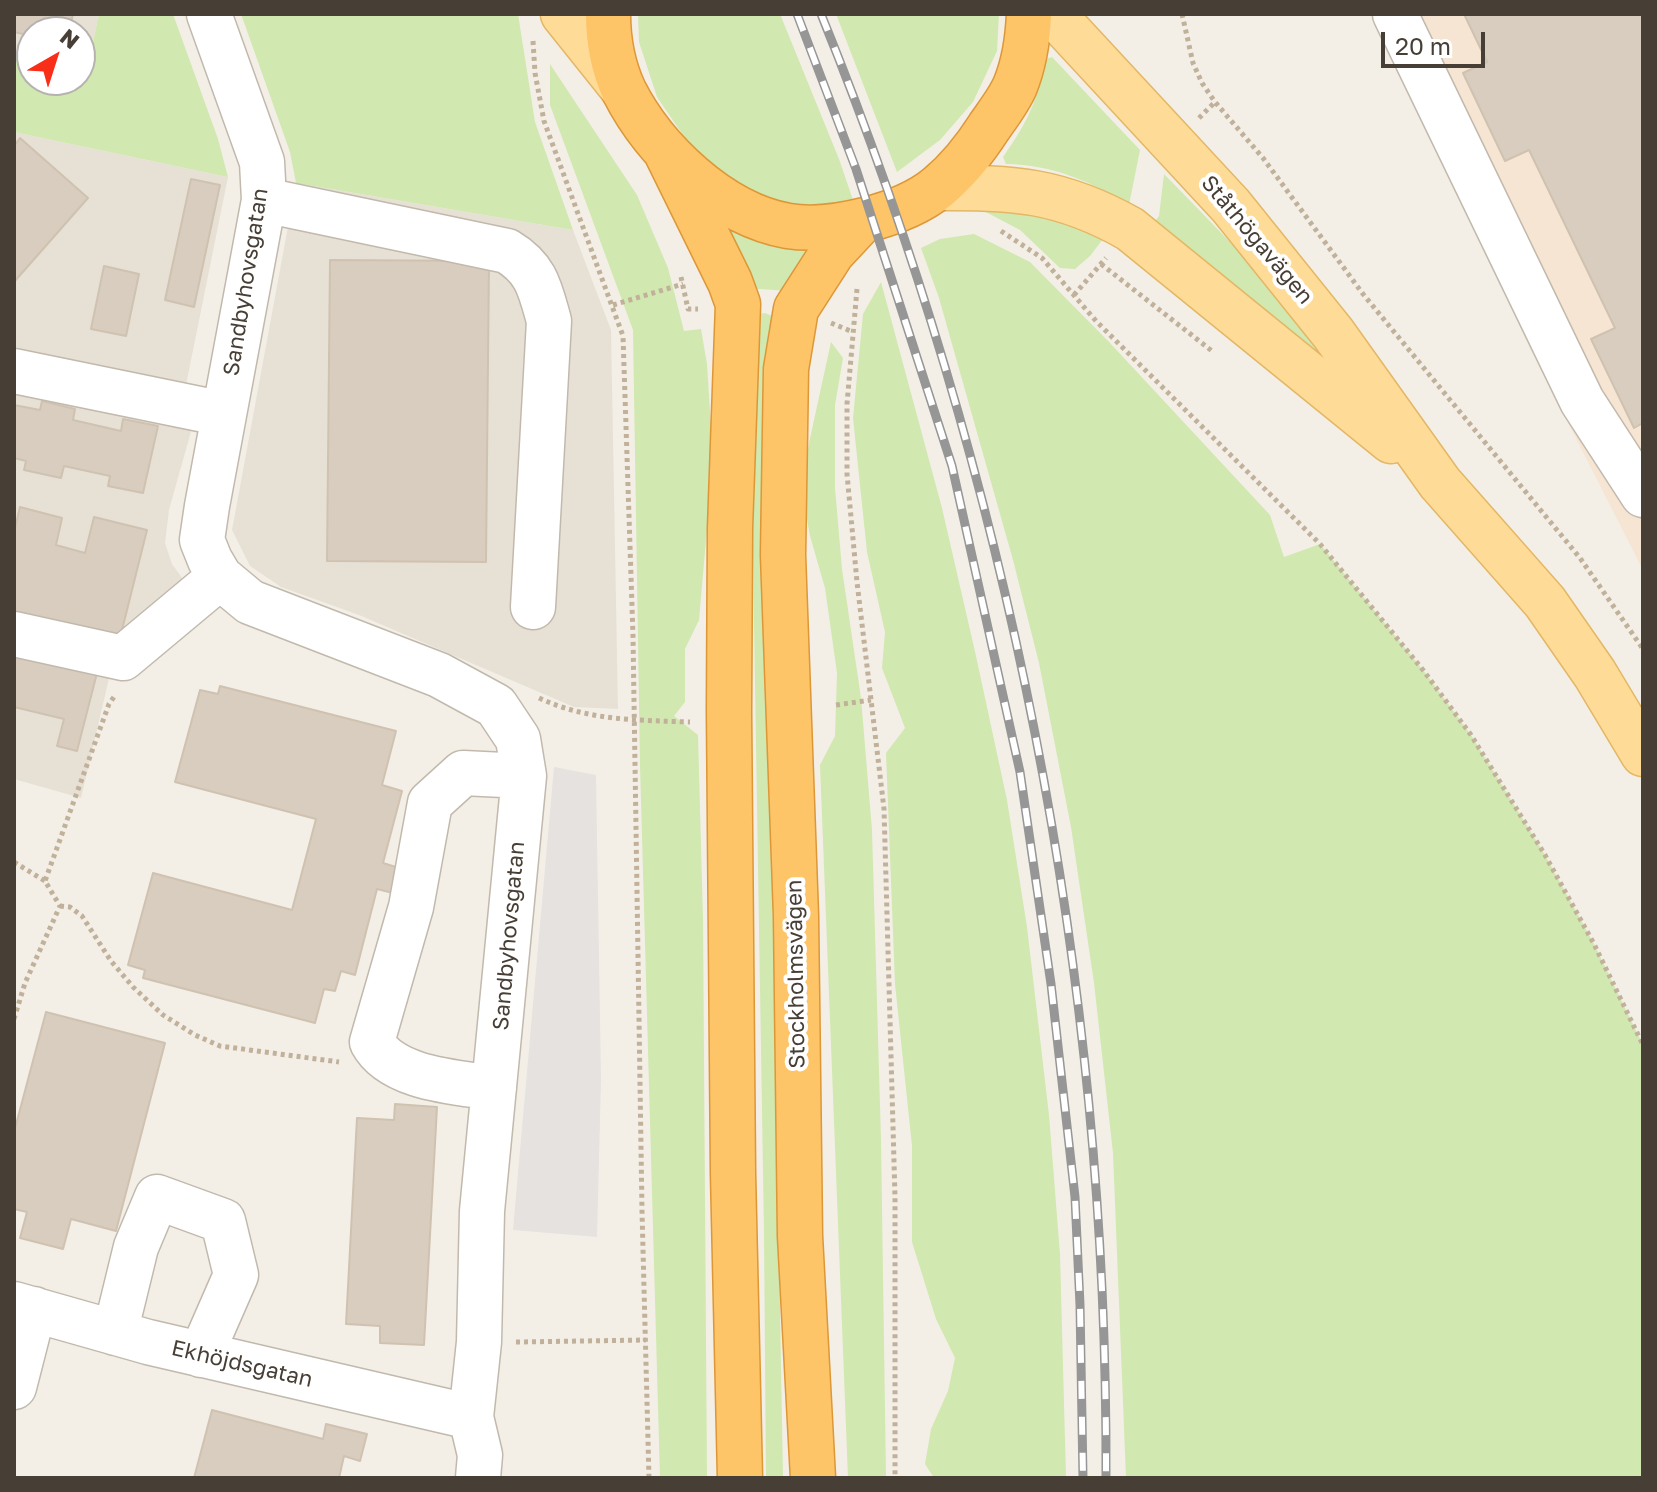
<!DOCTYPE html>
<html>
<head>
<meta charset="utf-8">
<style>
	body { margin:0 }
	#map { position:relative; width:1657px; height:1492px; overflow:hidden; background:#f3efe7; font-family:"Golos Text",sans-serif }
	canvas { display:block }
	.frame { position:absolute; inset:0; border:16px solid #473f36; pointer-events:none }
	.north { position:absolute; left:16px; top:16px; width:80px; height:80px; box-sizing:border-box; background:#fff; border:2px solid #b5b2af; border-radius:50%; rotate:39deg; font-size:22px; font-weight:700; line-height:32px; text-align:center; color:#473f36 }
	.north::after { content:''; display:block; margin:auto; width:28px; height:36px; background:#f92e18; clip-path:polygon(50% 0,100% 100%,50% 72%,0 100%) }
	.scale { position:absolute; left:1381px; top:32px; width:104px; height:36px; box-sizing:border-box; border:4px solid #473f36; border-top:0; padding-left:10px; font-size:24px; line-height:28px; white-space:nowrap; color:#473f36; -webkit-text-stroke:6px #fff; paint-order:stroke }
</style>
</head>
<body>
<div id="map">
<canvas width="1657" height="1492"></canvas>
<div class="frame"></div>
<div class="north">N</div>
<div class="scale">20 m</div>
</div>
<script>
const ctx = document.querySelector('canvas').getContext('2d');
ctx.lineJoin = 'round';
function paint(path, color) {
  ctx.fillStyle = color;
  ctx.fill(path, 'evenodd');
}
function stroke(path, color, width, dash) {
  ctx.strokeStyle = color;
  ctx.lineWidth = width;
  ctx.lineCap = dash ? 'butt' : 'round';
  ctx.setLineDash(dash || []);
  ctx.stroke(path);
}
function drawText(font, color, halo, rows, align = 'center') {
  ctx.font = font + ' "Golos Text",sans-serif';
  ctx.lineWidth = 8;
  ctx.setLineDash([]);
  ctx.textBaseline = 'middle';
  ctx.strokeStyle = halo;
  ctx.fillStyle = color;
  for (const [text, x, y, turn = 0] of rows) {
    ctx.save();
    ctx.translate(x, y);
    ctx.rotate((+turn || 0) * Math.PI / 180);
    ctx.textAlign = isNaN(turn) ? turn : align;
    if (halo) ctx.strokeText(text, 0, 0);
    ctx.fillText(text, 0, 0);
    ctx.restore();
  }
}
const residential = new Path2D(`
	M14 14H99L87 70 80 69V32H32V58L14 54Z
	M14 132 228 177 186 385 14 352Z
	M296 183 573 230 611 330 618 709 574 707 359 615 281 587 250 566 232 530Z
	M14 371 197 410 169 510 165 543 172 564 188 586 114 657 81 798 14 779Z`);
const commercial = new Path2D(`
	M1374 14H1643V570L1530 348Z`);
const green = new Path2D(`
	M99 14H173L218 139 228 177 14 132V54L32 58V80H80V69L87 70Z
	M241 14H518L535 122 573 230 296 183 290 152Z
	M638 14H780L839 159 855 206 780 207 721 179 687 141 657 97 639 42Z
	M836 14H999L997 51 973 102 940 140 897 172Z
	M1052 57 1140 150 1129 205C1090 181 1053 165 1006 164L1003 157C1029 120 1036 103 1046 59Z
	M550 64 637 195 668 268 684 331 701 329 707 364 713 460 699 620 685 649V702L674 716 698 735 703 919 707 1478H660L640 765 633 330 550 105Z
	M1164 174C1191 202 1319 329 1320 356L1153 224 1159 216Z
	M1022 205 1106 235 1090 256 1075 269 1060 268 1020 230 980 209Z
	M728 227 811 239 788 291 746 288 741 261Z
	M974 234 1030 262 1110 343 1270 515 1284 557 1320 544 1423 670 1471 735 1545 855 1594 944 1643 1045V1478H1126L1113 1153 1094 983 1071 827 1039 663 1013 560 939 298 921 248 940 239Z
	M881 282 942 508 976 656 1007 800 1027 927 1049 1115 1060 1254 1066 1478H934L925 1464 931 1429 948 1391 955 1358 936 1319 912 1242V1146L895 984 886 753 905 728 882 668 885 632 867 552 853 418 863 314Z
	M765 313 782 320 765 470 783 1478H766L764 1233 749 316Z
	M831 342 843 358 835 405V488L842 569 861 698 872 830 881 1140 886 1478H848L820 765 835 736 837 673 825 588 810 536 802 492 809 443Z`);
const parking = new Path2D(`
	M554 767 596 775 601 1080 597 1237 513 1230Z`);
const building = new Path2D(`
	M14 14H73L69 32H32V36L14 32Z
	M1464 14H1643V423L1634 428 1591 339 1615 328 1529 150 1505 161 1463 73 1487 62Z
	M20 138 88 198 14 282V146Z
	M191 179 220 185 194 307 165 300Z
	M330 260 489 261 486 562 327 561Z
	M104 266 139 274 126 336 91 329Z
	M42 401 75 409 73 420 121 431 123 419 158 426 143 493 108 486 110 476 64 466 61 478 24 470 26 461 14 458V405L40 410Z
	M20 507 62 518 56 545 85 553 94 517 147 530 120 638 14 612V532Z
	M14 652 97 673 77 751 57 746 64 719 14 707Z
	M220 686 396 731 382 785 402 791 383 863 399 868 393 893 377 889 355 975 341 971 335 991 324 989 315 1023 143 978 145 970 128 965 153 873 292 910 316 819 175 782 200 690 218 694Z
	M46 1012 165 1043 116 1231 71 1219 63 1249 20 1238 27 1212 14 1209V1132Z
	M395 1104 437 1107 424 1345 380 1343V1326L346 1324 357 1118 394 1120Z
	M212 1410 323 1439 326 1424 367 1434 360 1461 344 1456 339 1478H194Z`);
const path = new Path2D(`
	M1182 14 1193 63 1202 83 1215 102 1263 158 1363 294 1580 558 1643 649
	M533 41 535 73 544 121 623 336 633 636 642 1211 649 1478
	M1199 118 1215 102
	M1001 231 1042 258 1096 321 1320 544 1423 670 1471 735 1545 855 1594 944 1643 1045
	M1101 264 1212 351
	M681 277 688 309H698
	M857 289 847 404V474L857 582 884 809 895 1197V1478
	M1074 295 1106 258
	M613 305 683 284
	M831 323 853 332
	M539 698C589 721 636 720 690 722
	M836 705 871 700
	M14 862 45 881
	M60 906 70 907 82 916 111 961 133 987 163 1015 195 1035 220 1046 339 1062
	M14 1019 25 983 60 906 45 881 109 704 116 694
	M516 1342 646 1340`);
const minor = new Path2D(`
	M209 14 262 162 264 200 207 506 202 540 210 560 220 577 250 602 439 675 496 706 518 739 524 776 482 1211 479 1342 471 1417 480 1455 478 1478
	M1395 14 1582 401 1643 495
	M264 200 507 251C537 269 540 289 549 321L533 607
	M14 371 224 414
	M14 634 123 658 220 577
	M494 1088C456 1082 392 1079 372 1042L411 907 430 803 463 773 524 776
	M14 1304 148 1342 471 1417
	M115 1333 136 1247 157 1197 223 1221 236 1275 201 1355
	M14 1387 34 1309`);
const major = new Path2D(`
	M563 14 623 89
	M1053 14 1231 206 1333 333 1440 483 1545 602 1595 674 1643 754
	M937 188C1014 187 1061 190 1130 229L1391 441`);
const highway = new Path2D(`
	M608 14C608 40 613 67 624 91 654 150 720 214 788 226 832 233 904 215 938 187 958 170 975 149 989 127 998 114 1009 100 1015 86 1024 64 1028 37 1029 14
	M667 154 730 282 738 304 730 528 729 711 733 1173 740 1478
	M813 1478 800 1236 796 916 783 555 786 369 796 309 832 253 861 222`);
const rail = new Path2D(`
	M797 14 856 169 952 466 1020 772 1051 984 1075 1197 1080 1305 1083 1478
	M821 14C1009 477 1108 978 1106 1478`);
const streetNames = [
	["Ståthögavägen",1257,240,50],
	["Sandbyhovsgatan",246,282,-81],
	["Sandbyhovsgatan",509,936,-85],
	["Stockholmsvägen",796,974,-91],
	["Ekhöjdsgatan",242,1364,13]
];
paint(residential, '#e7e1d5');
paint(commercial, '#f5e5d2');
paint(green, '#d1e8b0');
paint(parking, '#e5e2df');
paint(building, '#d8cdbf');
stroke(building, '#d0c2b0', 2);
stroke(minor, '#c2b9ad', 47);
stroke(major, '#e3b765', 47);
stroke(highway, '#dd9737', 47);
stroke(path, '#c1b19b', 5, [4, 4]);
stroke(minor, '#fff', 44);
stroke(major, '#fedb96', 44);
stroke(highway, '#fdc468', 44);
stroke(rail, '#969696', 9);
stroke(rail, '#fff', 6, [18]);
drawText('22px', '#473f36', '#fff', streetNames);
</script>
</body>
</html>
